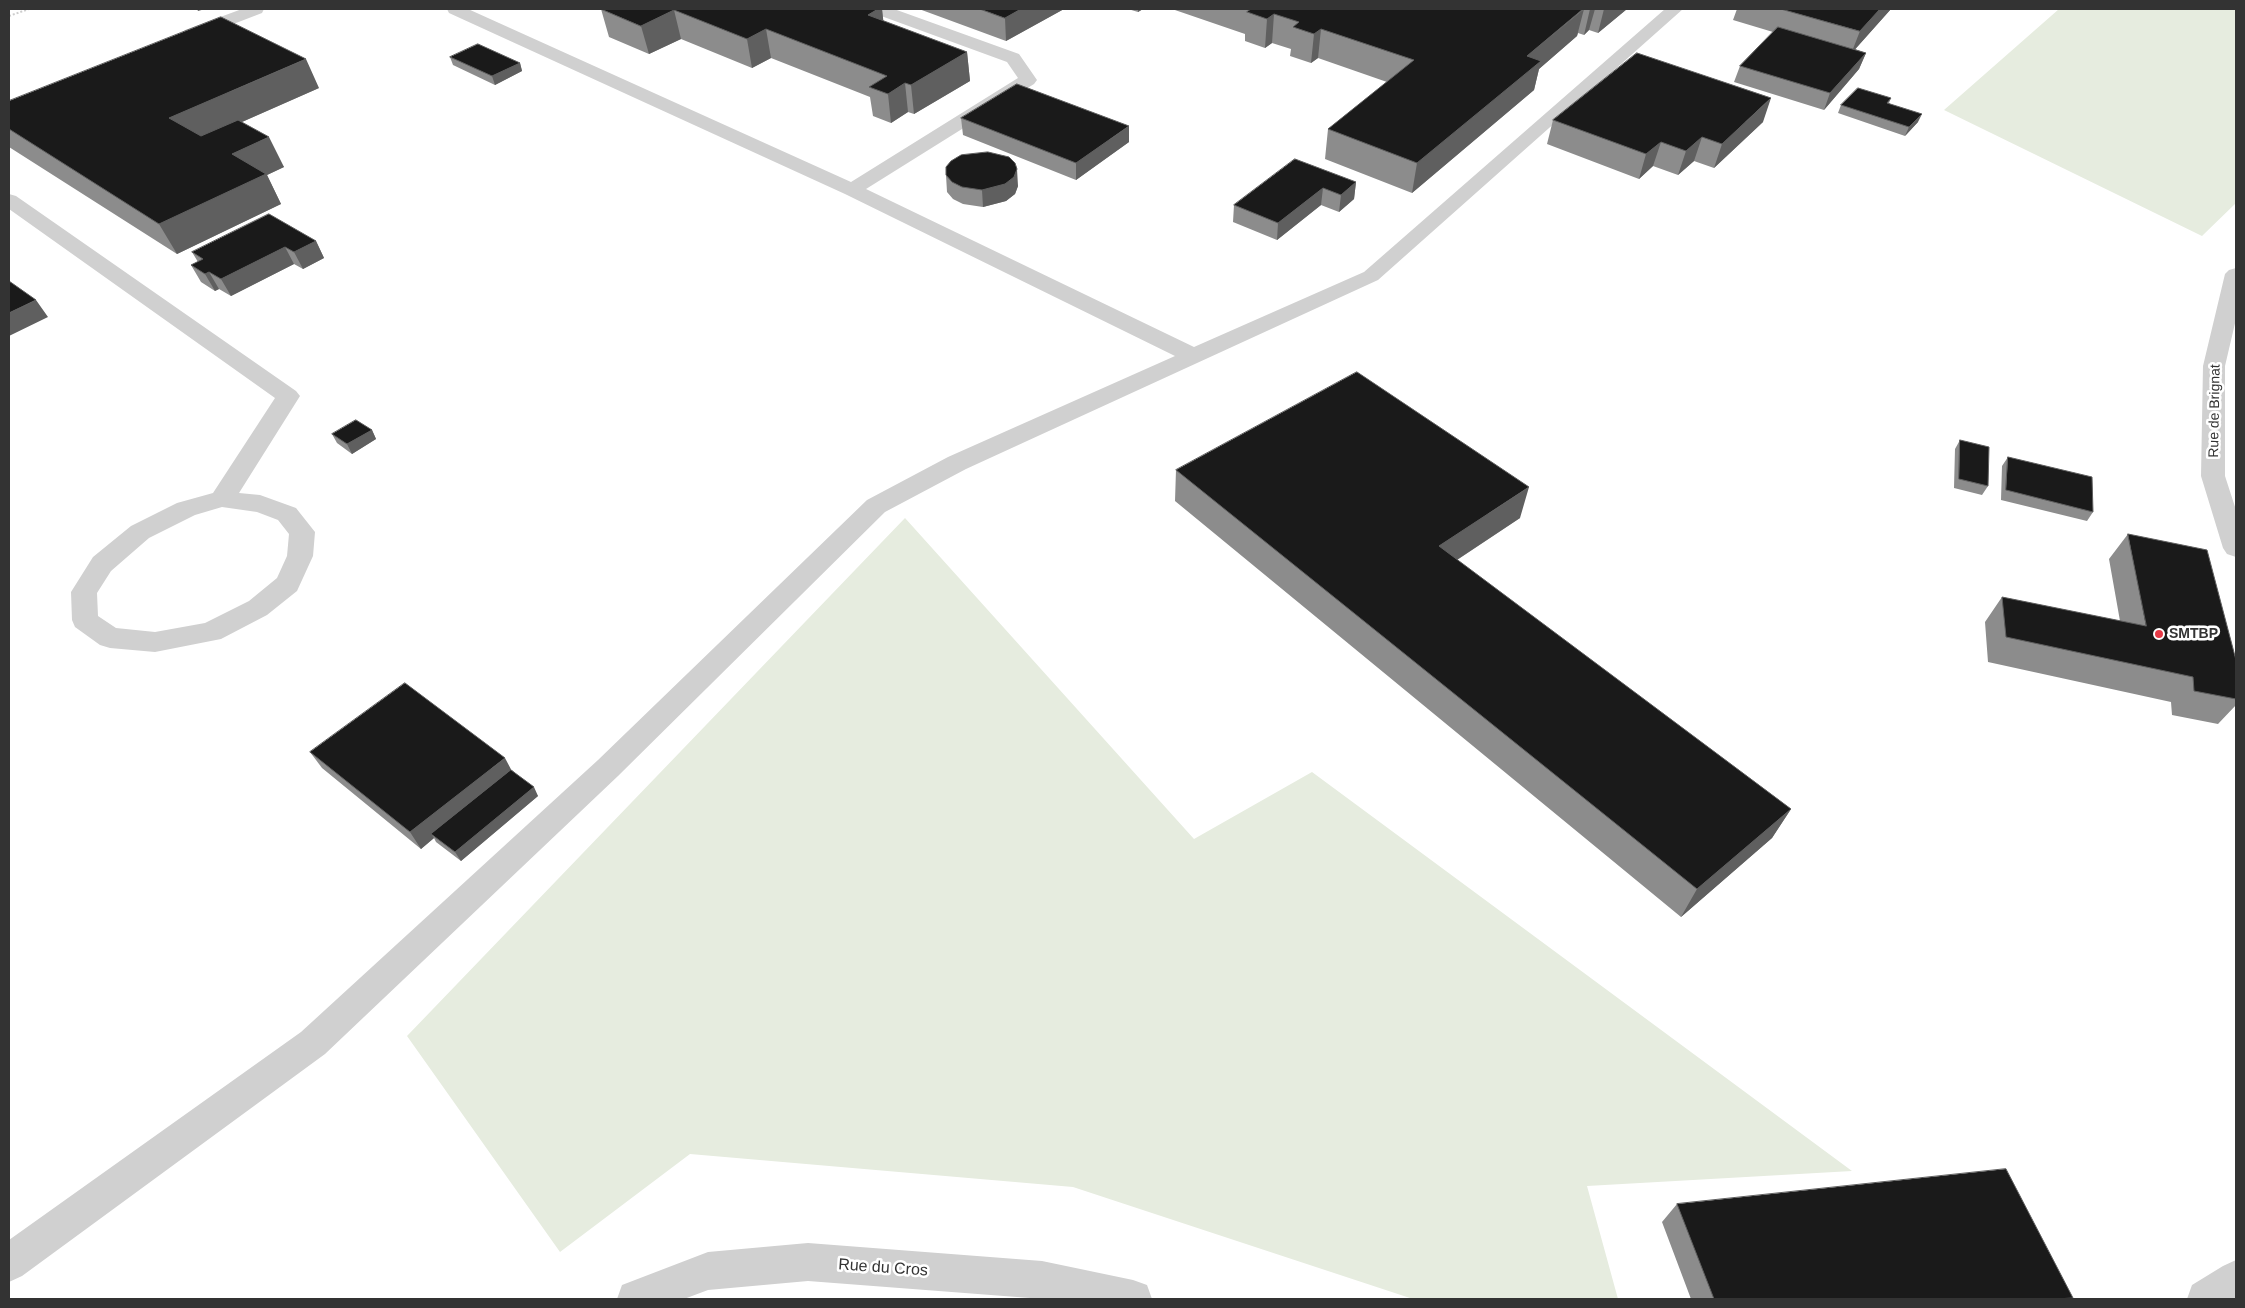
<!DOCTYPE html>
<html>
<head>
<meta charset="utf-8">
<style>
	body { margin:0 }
	#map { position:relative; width:2245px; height:1308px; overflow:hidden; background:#fff; font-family:Arial,sans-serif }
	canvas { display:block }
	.frame { position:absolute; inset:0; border:10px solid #333; pointer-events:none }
</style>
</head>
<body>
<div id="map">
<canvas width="2245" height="1308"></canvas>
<div class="frame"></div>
</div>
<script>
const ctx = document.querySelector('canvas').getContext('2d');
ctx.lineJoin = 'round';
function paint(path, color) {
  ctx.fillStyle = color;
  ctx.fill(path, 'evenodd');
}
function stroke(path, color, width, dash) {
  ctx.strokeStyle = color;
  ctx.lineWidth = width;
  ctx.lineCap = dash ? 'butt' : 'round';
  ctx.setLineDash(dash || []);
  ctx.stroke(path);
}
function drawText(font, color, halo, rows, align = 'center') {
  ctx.font = font + ' Arial,sans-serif';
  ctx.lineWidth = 5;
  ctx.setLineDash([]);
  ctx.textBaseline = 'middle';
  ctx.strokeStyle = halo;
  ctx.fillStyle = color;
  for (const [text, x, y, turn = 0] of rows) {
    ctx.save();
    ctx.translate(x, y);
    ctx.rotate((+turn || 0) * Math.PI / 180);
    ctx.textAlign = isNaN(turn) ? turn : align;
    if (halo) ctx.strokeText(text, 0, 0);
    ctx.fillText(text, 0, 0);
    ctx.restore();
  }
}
const green = new Path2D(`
	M2059 9H2236V203L2202 236 1944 110Z
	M905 518 1194 839 1312 772 1852 1171 1587 1186 1618 1299H1413L1073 1187 690 1154 560 1252 407 1036Z`);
const path = new Path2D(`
	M9 16 29 9`);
const service = new Path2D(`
	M242 9H264L262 13 197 38H185L182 34 185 30Z
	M447 9H468L851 182 1018 78 1007 62 873 13 871 9H894L1019 54 1037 80 1034 84 866 189 1194 347 1364 272 1665 9H1683L1378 280 966 469 885 512 618 776 325 1054 22 1276 9 1282V1240L301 1032 598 760 867 500 948 457 1175 356 845 194 449 13Z
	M9 194 16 196 296 391 300 396 239 493 260 495 296 508 315 532 313 556 297 591 267 615 221 639 155 652 110 648 100 645 75 627 72 620 71 592 93 557 131 526 177 503 213 493 275 398 9 209ZM222 507 257 512 278 520 289 534 287 556 277 578 249 601 205 623 155 632 116 628 98 616 97 593 111 571 149 538 195 515Z`);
const minor = new Path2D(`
	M2236 268V319L2225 366V476L2236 510V557L2227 554 2223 548 2201 476 2203 366 2225 274 2229 270Z
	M808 1243 1042 1261 1133 1280 1147 1285 1152 1299H1043L808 1281 708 1290 684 1299H617L622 1285 708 1252Z
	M2236 1260V1299H2187L2192 1285 2223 1266Z`);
const wall = new Path2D(`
	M601 9H882L883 21 967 52 970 81 914 114 908 112 891 123 873 116 870 97 771 58 752 68 681 39 649 54 609 37Z
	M919 9H1064L1006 41Z
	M1128 9H1143L1138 12Z
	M1172 9H1627L1598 33 1589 30 1584 35 1578 33 1577 36 1539 69 1534 90 1412 193 1325 159 1328 129 1387 82 1318 58 1311 63 1290 56 1291 49 1272 43 1265 48 1245 41V34Z
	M1737 9H1891L1855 49 1866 53 1859 69 1824 110 1734 82 1740 66 1773 32 1733 20Z
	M450 57 520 63 522 71 495 85 453 65Z
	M319 88 242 122 284 167 267 175 281 204 177 254 9 147V101Z
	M1891 98 1889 103 1918 122 1905 136 1838 113 1841 105Z
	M961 118 1129 142 1076 180 963 135Z
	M1553 120 1763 122 1714 168 1694 161 1678 175 1653 166 1639 179 1547 144Z
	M946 175 1018 186 1015 194 1006 201 983 207 963 204 953 199 947 192Z
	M1356 182 1354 199 1339 212 1321 205 1277 240 1233 222 1234 205Z
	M316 241 324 258 303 269 294 264 231 296 219 289 215 291 201 282 191 265 198 262 192 252Z
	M372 430 376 439 352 454 337 443 332 434Z
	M1960 440 1988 486 1982 495 1954 488 1955 449Z
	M2008 457 2093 512 2087 521 2001 500 2002 466Z
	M1176 470 1520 518 1457 560 1791 809 1772 838 1681 917 1175 501Z
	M2128 534 2236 660V705L2218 724 2172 715 2171 702 1988 662 1985 622 2002 597 2120 621 2109 559Z
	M310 752 512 770 538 796 461 861 436 842 434 838 421 849 322 768Z
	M1677 1204 2073 1298 2070 1299H1691L1662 1222Z`);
const shadedWall = new Path2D(`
	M197 9H205L198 11Z
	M878 9H882L885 35 868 15Z
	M1021 9H1064L1006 41 1005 18Z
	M1138 9H1143L1138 12Z
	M1584 9 1577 36 1539 69 1534 90 1412 193 1417 163 1527 56Z
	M1590 9H1595L1589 30 1584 35Z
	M1604 9H1627L1598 33Z
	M1880 9H1891L1851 54 1860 31Z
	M674 10 681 39 649 54 641 26Z
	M1274 14 1272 43 1265 48 1267 19Z
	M766 29 771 58 752 68 747 39Z
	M1321 29 1318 58 1311 63 1314 34Z
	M967 52 970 81 914 114 911 85Z
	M1866 53 1859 69 1824 110 1830 93Z
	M306 59 319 88 185 147 169 118Z
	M520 63 522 71 495 85 492 76Z
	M905 83 908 112 891 123 888 94Z
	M1771 98 1763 122 1714 168 1722 144Z
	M1922 114 1918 122 1905 136 1909 127Z
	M1129 126V142L1076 180V163Z
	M269 137 284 167 267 175 281 204 177 254 159 224 232 154Z
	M1702 137 1694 161 1678 175 1686 151Z
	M1661 142 1653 166 1639 179 1646 154Z
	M1017 169 1018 186 1015 194 1006 201 983 207 982 190Z
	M1356 182 1354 199 1339 212 1341 195Z
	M1323 188 1321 205 1277 240 1278 223Z
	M316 241 324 258 303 269 294 252Z
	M285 247 294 264 231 296 221 279Z
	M209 272 219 289 215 291 205 274Z
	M36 300 48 317 9 336V313Z
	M372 430 376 439 352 454 347 444Z
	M1529 487 1520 518 1431 577 1439 546Z
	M505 758 514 775 431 834 434 838 421 849 410 832Z
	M534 787 538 796 461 861 455 852Z
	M1791 809 1772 838 1681 917 1697 889Z`);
const building = new Path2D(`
	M601 9H878L868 15 967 52 911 85 905 83 888 94 869 87 887 76 766 29 747 39 674 10 641 26Z
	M980 9H1021L1005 18Z
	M1251 9H1583L1527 56 1541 61 1417 163 1328 129 1414 60 1321 29 1314 34 1293 27 1299 22 1274 14 1267 19 1247 12Z
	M1781 9H1880L1860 31Z
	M221 17 306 59 169 118 201 136 238 120 269 137 232 154 266 174 159 224 9 129V101Z
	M1778 27 1866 53 1830 93 1740 66Z
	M478 44 520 63 492 76 450 57Z
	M1637 53 1771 98 1722 144 1702 137 1686 151 1661 142 1646 154 1553 120Z
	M1017 84 1129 126 1076 163 961 118Z
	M1858 88 1891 98 1887 103 1922 114 1909 127 1841 105Z
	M988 152 1009 157 1015 163 1017 169 1014 177 1005 184 982 190 962 187 952 182 946 175V167L951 161 961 155Z
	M1295 159 1356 182 1341 195 1323 188 1278 223 1234 205Z
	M269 214 316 241 294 252 285 247 221 279 209 272 205 274 191 265 203 259 192 252Z
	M9 281 36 300 9 313Z
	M1357 372 1529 487 1439 546 1791 809 1697 889 1176 470Z
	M356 420 372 430 347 444 332 434Z
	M1960 440 1989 447 1988 486 1959 479Z
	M2008 457 2092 477 2093 512 2006 490Z
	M2128 534 2207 550 2236 660V699L2194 691 2193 677 2006 637 2002 597 2146 626Z
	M405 683 505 758 410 832 310 752Z
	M511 770 534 787 455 852 431 834Z
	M2006 1169 2073 1298 2056 1299H1714L1677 1204Z`);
const markers = [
	[2159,634,5,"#e63946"]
];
const streetNames = [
	["Rue de Brignat",2215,411,-89]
];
const poiNames = [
	["SMTBP",2169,634]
];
const nearStreetnames = [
	["Rue du Cros",883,1268,4]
];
paint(green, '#e6ecdf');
stroke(path, '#cdcdcd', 2, [2, 2]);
paint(service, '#d0d0d0');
paint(minor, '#d0d0d0');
paint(wall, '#8c8c8c');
paint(shadedWall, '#5f5f5f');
paint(building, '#1a1a1a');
stroke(building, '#5f5f5f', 1);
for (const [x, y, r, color] of markers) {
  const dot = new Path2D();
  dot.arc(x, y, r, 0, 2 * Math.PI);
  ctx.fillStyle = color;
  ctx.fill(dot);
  stroke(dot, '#fff', 2);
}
drawText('14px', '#333', '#fff', streetNames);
drawText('bold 14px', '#333', '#fff', poiNames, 'left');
drawText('16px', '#333', '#fff', nearStreetnames);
</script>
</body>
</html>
